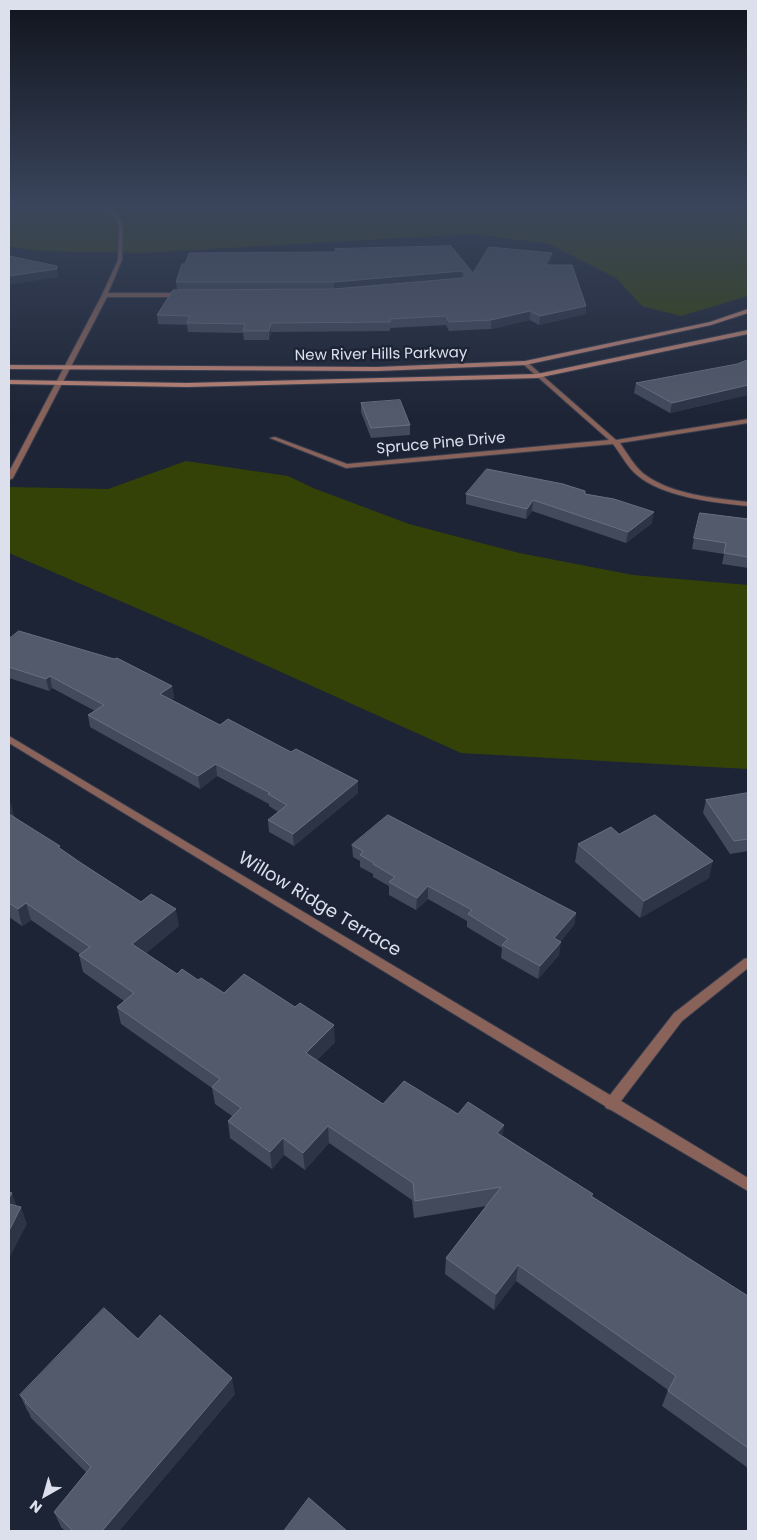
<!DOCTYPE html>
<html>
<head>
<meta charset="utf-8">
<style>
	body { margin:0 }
	#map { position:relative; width:757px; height:1540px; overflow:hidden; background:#1d2435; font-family:Poppins,sans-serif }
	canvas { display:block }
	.frame { position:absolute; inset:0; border:10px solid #dbe0ec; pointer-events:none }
	.north { position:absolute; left:20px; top:1470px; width:50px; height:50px; -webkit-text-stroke:4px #1d2435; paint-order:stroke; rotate:218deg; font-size:14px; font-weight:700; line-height:20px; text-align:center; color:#dbe0ec }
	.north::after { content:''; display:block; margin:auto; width:18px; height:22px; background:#dbe0ec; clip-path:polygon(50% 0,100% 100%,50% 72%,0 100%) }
</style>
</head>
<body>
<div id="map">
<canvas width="757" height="1540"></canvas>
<div class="frame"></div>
<div class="north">N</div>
</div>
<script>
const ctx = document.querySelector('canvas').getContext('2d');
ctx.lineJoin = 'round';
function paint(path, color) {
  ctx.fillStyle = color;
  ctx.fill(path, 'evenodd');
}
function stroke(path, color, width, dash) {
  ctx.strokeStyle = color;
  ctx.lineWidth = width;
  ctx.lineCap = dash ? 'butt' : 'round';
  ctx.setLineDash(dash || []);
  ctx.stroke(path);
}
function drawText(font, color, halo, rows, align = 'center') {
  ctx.font = font + ' Poppins,sans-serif';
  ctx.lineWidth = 5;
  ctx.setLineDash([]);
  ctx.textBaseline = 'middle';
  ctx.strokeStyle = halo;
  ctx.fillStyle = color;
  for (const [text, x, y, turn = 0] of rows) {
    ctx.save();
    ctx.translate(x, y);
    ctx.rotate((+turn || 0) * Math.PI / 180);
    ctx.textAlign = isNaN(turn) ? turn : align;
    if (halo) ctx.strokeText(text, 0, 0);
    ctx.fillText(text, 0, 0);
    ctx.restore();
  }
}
const green = new Path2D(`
	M9 205H748V296L681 316 642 306 616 278 549 244 474 234 142 253 35 251 9 246Z
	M186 461 288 476 313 488 409 524 519 553 633 575 748 585V769L461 753 192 632 9 553V487L108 489Z`);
const street = new Path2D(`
	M107 205H111L123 225 122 260 108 293H182L185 295 182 297H107L13 478 9 480V472L102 295 118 260 119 225Z
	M523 362H527L616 440 748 419V423L620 443C627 453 634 466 644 474 672 495 714 498 748 502V506C716 503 662 497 637 475 627 467 621 454 613 444L346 468 270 438 275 437 347 464 609 440 523 364Z
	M9 736 610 1095 674 1013 744 959 748 958V968L682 1021 621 1101 748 1178V1191L611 1110 606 1108 605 1106 9 743Z`);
const secondary = new Path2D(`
	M748 309V313L711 325 525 365 377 371 9 369V365L377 367 525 361 710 322Z
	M748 330V334L537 378 187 387 9 384V380L187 383 537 374Z`);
const wall = new Path2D(`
	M174 205H290L178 212Z
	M335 249 473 273 551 261 549 265 586 314 539 325 530 320 491 329 449 331 446 325 390 328V331L271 332 269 340H244L243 333 188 332 187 325 158 324 157 315 177 290 176 282 335 252Z
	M748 360V395H747L670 413 634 393 636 383 737 364Z
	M361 403 410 425V435L371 438 361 412Z
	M466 494H585L652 523 626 543 532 511 526 519 466 504Z
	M748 519V568L722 564 724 554 692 549 694 538Z
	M9 639 172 686 174 698 171 699 220 725 358 793 294 846 269 832 268 820 278 812 269 806V804L217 776 200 789 90 727 88 715 95 711 52 688 49 691 9 678Z
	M748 793V851L730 854 703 813 706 800Z
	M9 802 15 818 81 863 179 926 146 953 177 974 198 980 224 993 335 1042 317 1060 383 1104 458 1114 503 1136 593 1194 592 1197 748 1296V1468L662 1406 668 1390 516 1281 494 1310 445 1274 446 1258 486 1206 414 1218 412 1200 329 1143 305 1170 284 1155 272 1169 230 1138 228 1121 232 1116 215 1104 212 1088 121 1024 117 1007 124 1001 83 972 79 955 80 954 31 920 22 926 9 917Z
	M619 834 709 878 640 918 575 862 578 844Z
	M352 845 576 913 574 925 560 942 559 955 538 979 501 958 502 948 467 927V921L428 899 416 910 389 895V886L373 877V874L360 867V861L353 857Z
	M138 1339 235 1394 119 1531H65L61 1527 54 1512 86 1472 31 1418 29 1413 27 1410 20 1395Z`);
const shadedWall = new Path2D(`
	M177 205H290L178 212Z
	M552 253 551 261 545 273V265Z
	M57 266 58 277 9 285V276Z
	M462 271V279L334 290V282Z
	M586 306V314L539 325 540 316Z
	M530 311V320L491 329V320Z
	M271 323V332L269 340V331Z
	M748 385 747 395 670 413 672 403Z
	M533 500 532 511 526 519 527 509Z
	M654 512 652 523 626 543 628 532Z
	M50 676 52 688 49 691 46 679Z
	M172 686 174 698 162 705 160 694Z
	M216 764 217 776 200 789 198 776Z
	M358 781V793L294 846 293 834Z
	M11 803 15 820 9 824V804Z
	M713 861 709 878 640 918 644 901Z
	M428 886V899L416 910 417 898Z
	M26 903 31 920 22 926 18 909Z
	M176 909 179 926 136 961 132 944Z
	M576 913 574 925 552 951 554 938Z
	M561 942 559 955 538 979 540 966Z
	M334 1025 335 1042 307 1070 306 1053Z
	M504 1125 502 1142 497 1133Z
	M328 1126 329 1143 305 1170 303 1153Z
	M283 1138 284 1155 272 1169 270 1152Z
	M12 1193 18 1210 9 1212V1198Z
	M21 1207 27 1224 10 1257 9 1252V1231Z
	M518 1265 516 1281 494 1310 496 1294Z
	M232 1378 235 1394 119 1531H102Z`);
const building = new Path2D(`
	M451 246 473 273 489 247 552 253 545 265H572L586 306 540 316 530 311 491 320 449 322 446 316 390 319V322L271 323 269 331H243L245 324 187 323 190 316 157 315 173 290 334 289 463 278 467 275 462 271 334 282H176L182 264H185L189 253 336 252 335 249Z
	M9 256 57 266V269L9 276Z
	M748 360V385L672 403 636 383 737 364Z
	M400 400 410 425 371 428 361 403Z
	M487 469 563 484 585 491V494L614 499 654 512 628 532 533 500 527 509 466 494Z
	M700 513 748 519V557L724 553 726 543 694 538Z
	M19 631 114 659 117 658 172 686 160 694 220 725 228 719 291 752 296 749 358 781 293 834 268 820 287 805 268 794 270 793 216 764 198 776 88 715 104 705 50 676 46 679 9 667V639Z
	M748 793V839L734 841 706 800Z
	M9 814 60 846 58 847 81 863 141 902 151 894 176 909 132 944 177 974 182 969 198 980 201 978 224 993 244 974 295 1007 300 1003 334 1025 306 1053 383 1104 404 1081 458 1114 468 1102 504 1125 497 1133 593 1194 591 1196 748 1296V1448L668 1391 676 1376 518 1265 496 1294 446 1258 501 1187 415 1201 413 1183 328 1126 303 1153 283 1138 270 1152 228 1121 241 1108 212 1087 220 1079 117 1007 134 993 79 955 90 947 26 903 18 909 9 903Z
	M388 815 576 913 554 938 561 942 540 966 502 945 508 939 468 914 472 910 428 886 417 898 389 882 395 877 373 864 374 863 360 855 363 851 352 845Z
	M655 815 713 861 644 901 578 844 611 827 619 834Z
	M9 1192 12 1193 9 1198Z
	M9 1204 21 1207 9 1231Z
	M104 1308 138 1339 160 1315 232 1378 102 1531H73L54 1512 91 1467 25 1402 26 1401 20 1395Z
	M309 1498 347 1531H284Z`);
const farStreetnames = [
	["New River Hills Parkway",381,355,-1],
	["Spruce Pine Drive",441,444,-5]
];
const streetNames = [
	["Willow Ridge Terrace",319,905,31]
];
paint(green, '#354207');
stroke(street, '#383e4f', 2);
stroke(secondary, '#383e4f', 2);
paint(street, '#896359');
paint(secondary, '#c38675');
paint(wall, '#424a5c');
paint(shadedWall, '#2d3446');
paint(building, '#535a6b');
stroke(building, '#686f80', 1);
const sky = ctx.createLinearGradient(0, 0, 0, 420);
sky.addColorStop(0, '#10141d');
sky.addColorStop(0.49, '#3a455c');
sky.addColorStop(1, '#3a455c00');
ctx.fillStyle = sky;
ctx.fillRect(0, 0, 757, 420);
drawText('15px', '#dbe0ec', '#1d2435', farStreetnames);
drawText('18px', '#dbe0ec', '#1d2435', streetNames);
</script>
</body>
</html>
